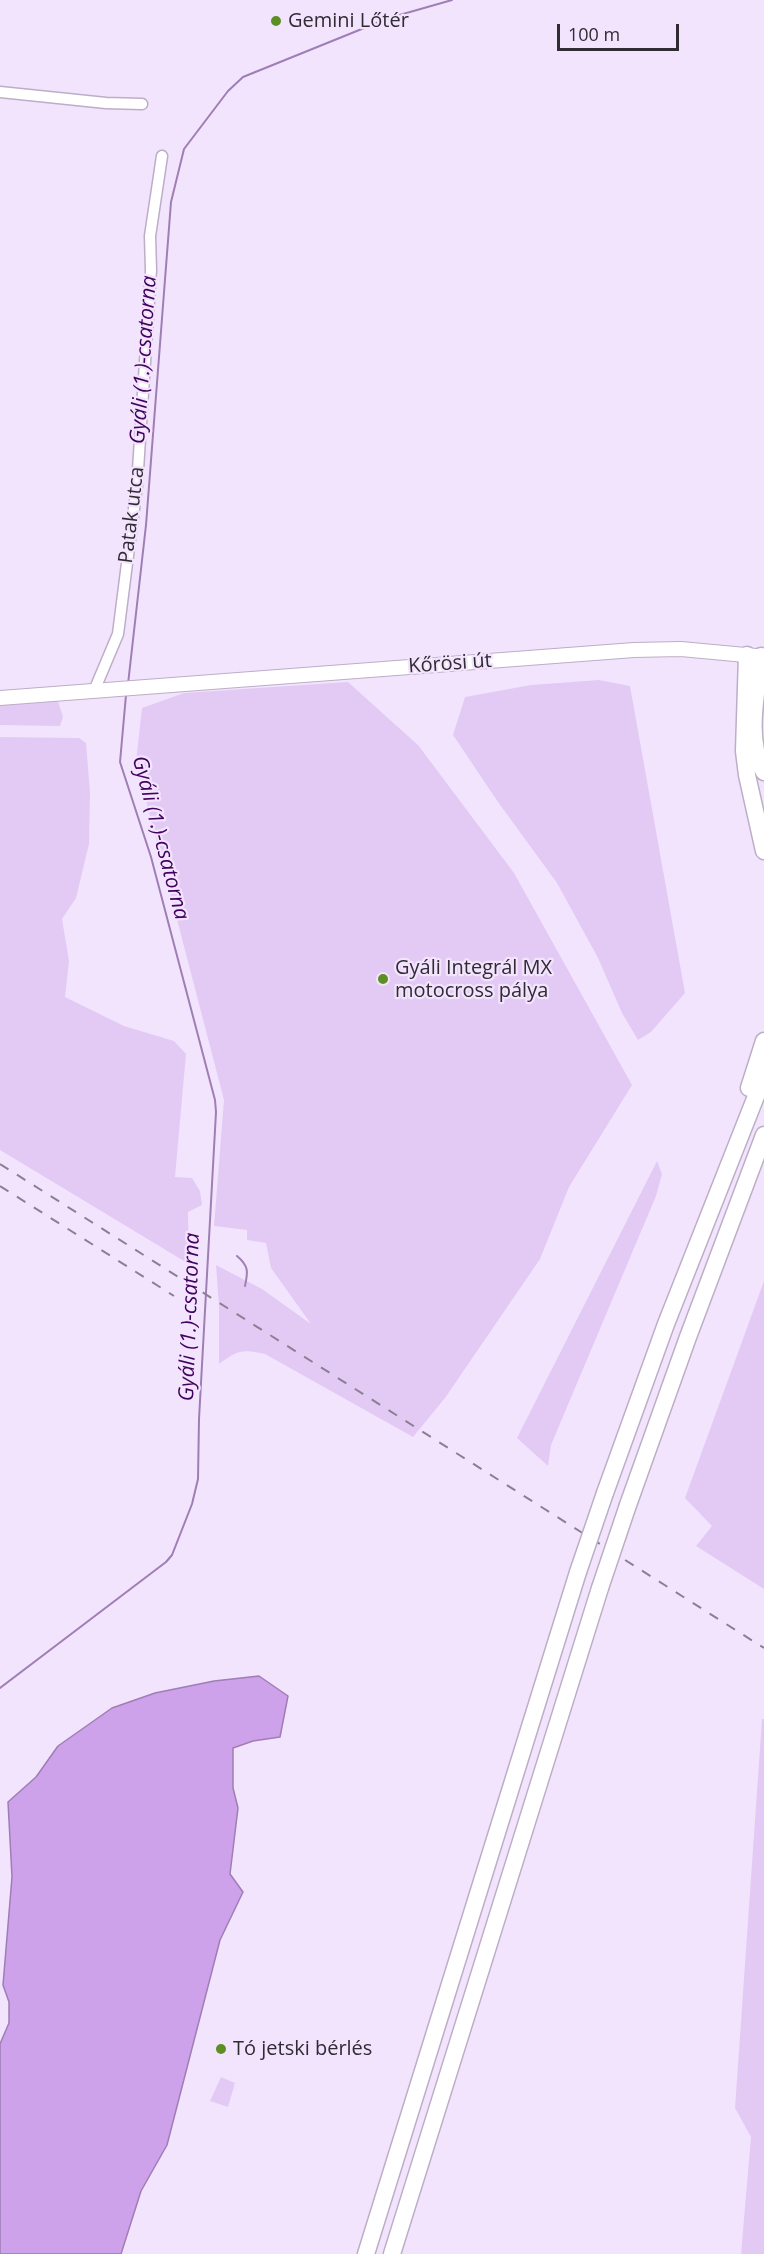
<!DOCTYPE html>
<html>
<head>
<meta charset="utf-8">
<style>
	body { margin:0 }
	#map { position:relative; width:764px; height:2254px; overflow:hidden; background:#f3e4fe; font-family:"Open Sans",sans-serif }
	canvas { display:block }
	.scale { position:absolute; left:557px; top:24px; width:122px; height:27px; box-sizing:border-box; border:3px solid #312b34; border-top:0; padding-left:8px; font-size:18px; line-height:21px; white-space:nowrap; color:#312b34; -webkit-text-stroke:4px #f3e4fe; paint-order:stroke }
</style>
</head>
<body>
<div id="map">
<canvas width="764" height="2254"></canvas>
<div class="scale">100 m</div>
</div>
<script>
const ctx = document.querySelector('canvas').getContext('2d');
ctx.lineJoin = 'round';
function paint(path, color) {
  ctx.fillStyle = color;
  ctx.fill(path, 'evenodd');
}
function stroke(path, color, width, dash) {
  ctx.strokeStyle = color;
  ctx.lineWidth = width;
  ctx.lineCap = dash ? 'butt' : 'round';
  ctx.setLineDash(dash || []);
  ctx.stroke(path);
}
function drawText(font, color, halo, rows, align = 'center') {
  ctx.font = font + ' "Open Sans",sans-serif';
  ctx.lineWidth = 4.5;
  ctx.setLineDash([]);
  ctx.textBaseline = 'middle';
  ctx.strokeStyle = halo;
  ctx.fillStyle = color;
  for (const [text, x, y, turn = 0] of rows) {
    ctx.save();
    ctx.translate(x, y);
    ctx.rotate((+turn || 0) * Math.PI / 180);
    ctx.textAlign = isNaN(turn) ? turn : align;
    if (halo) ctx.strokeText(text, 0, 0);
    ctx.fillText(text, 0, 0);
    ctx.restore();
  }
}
const green = new Path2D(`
	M599 680 630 686 685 993 651 1032 638 1040 622 1013 598 958 557 883 498 802 453 735 465 697 531 685Z
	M348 682 418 745 514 873 632 1085 569 1187 540 1259 445 1398 413 1437 265 1354C242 1349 238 1350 219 1364V1306L216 1265 262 1289 311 1324 271 1268 266 1243 247 1240V1230L214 1226 224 1100 136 762 142 708 184 693Z
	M58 701 63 717 60 726 0 725V705Z
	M0 737 79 738 86 743 90 792 89 844 76 898 62 919 69 961 65 997 124 1026 174 1041 186 1054 175 1177 192 1178 200 1191 202 1205 188 1212 189 1264 0 1150Z
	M657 1161 662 1174 656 1196 551 1445 548 1466 517 1438Z
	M764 1281V1589L696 1546 712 1526 685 1498Z
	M762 1719H764V2254H741L751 2137 735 2108Z
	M221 2077 235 2083 228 2107 210 2101Z`);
const water = new Path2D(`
	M259 1676 288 1696 280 1737 253 1741 233 1748V1788L238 1808 230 1874 243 1892 220 1940 167 2145 141 2191 121 2254H0V2044L9 2023V2002L3 1985 12 1877 8 1802 36 1777 58 1746 112 1708 155 1693 214 1681Z`);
const stream = new Path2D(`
	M128 684 146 525 171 202 184 149 228 91 243 77 389 18 452 0
	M237 1256C249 1266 248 1272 245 1286
	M0 1688 166 1562 172 1555 192 1504 198 1479 199 1419 216 1112 215 1100 151 857 120 762 126 695`);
const minor = new Path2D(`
	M0 92 106 103 142 104
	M94 691 118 634 137 485 151 270 150 236 162 156`);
const major = new Path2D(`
	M0 698 634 650 681 649 756 656`);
const highway = new Path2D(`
	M747 655 744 751 747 775 764 851
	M761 656C757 692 745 739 764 772
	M749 1088 764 1041
	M605 1493 666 1324 764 1076
	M628 1505 688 1337 764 1135
	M366 2254 578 1572
	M392 2254 600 1588`);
const rail = new Path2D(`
	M0 1164 764 1648
	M0 1186 174 1296`);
const highwayBridge = new Path2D(`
	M578 1572 605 1493
	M600 1588 628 1505`);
const markers = [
	[276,21,6,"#5d8e24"],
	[383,979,6,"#5d8e24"],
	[221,2049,6,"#5d8e24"]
];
const poiNames = [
	["Gemini Lőtér",288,21],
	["Gyáli Integrál MX",395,968],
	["motocross pálya",395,991],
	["Tó jetski bérlés",233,2049]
];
const streetNames = [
	["Patak utca",132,515,-83],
	["Kőrösi út",450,664,-4]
];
const waterNames = [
	["Gyáli (1.)-csatorna",144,360,-86],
	["Gyáli (1.)-csatorna",160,838,75],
	["Gyáli (1.)-csatorna",190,1317,-88]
];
paint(green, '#e3caf5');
paint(water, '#cea1eb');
stroke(water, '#9f7eb4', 1.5);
stroke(stream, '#9f7eb4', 2);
stroke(minor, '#bcaec6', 13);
stroke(major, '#bcaec6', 16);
stroke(highway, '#bcaec6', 19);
stroke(minor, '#fff', 10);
stroke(major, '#fff', 14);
stroke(highway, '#fff', 16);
stroke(rail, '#8b8091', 2, [10, 10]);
stroke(highwayBridge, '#bcaec6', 19, []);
stroke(highwayBridge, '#fff', 16);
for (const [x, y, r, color] of markers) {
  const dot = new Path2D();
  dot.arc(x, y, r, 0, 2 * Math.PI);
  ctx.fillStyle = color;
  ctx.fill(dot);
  stroke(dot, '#f3e4fe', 2);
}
drawText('20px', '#312b34', '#f3e4fe', poiNames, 'left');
drawText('20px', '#312b34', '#f3e4fe', streetNames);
drawText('italic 21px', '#41015d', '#f3e4fe', waterNames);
</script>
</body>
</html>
